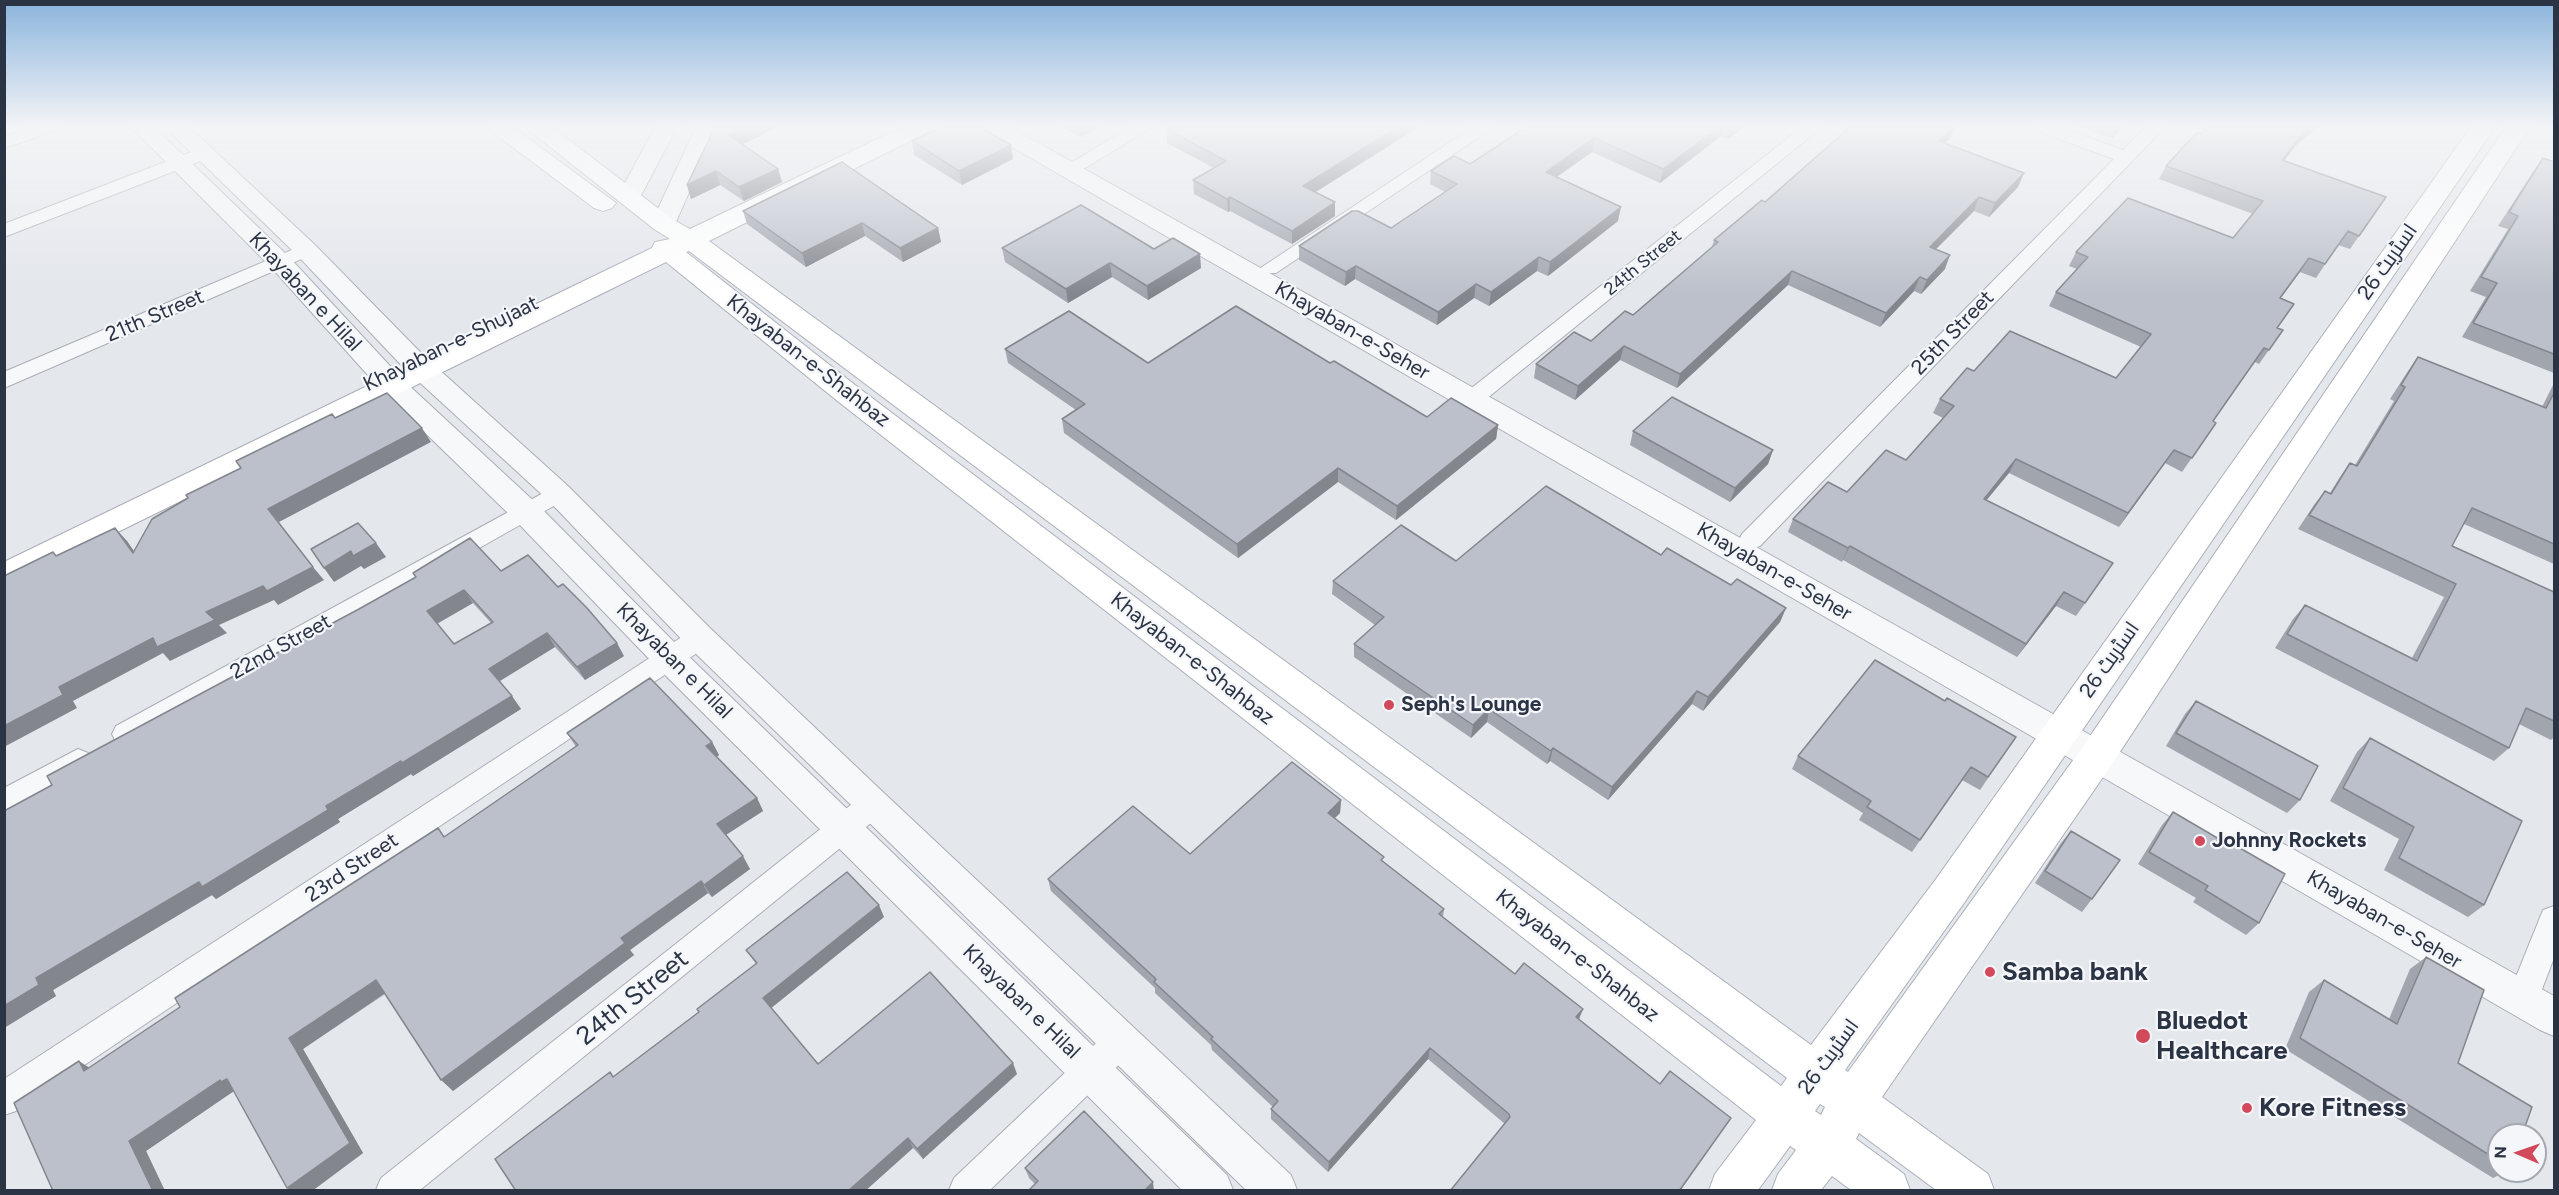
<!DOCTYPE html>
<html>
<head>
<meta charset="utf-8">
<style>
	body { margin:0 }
	#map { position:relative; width:2559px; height:1195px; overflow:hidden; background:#e4e7ec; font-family:Figtree,sans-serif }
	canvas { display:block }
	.frame { position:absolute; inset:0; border:6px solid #2b3445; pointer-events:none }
	.north { position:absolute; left:2487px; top:1123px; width:60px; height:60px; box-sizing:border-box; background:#f4f6f9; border:2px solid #a4a8b1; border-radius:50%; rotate:272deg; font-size:16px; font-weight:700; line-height:24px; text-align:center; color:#2b3445 }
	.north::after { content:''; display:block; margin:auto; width:21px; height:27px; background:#d1495b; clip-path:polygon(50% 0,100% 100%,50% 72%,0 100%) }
</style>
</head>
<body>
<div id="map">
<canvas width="2559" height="1195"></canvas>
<div class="frame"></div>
<div class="north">N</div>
</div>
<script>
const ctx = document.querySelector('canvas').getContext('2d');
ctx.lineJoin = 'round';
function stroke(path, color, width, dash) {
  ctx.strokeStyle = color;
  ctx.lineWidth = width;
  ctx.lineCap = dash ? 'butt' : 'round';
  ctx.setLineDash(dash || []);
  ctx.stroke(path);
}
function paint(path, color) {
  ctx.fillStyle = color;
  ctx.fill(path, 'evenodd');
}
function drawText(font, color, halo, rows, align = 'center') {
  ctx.font = font + ' Figtree,Cairo,sans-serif';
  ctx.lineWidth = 4.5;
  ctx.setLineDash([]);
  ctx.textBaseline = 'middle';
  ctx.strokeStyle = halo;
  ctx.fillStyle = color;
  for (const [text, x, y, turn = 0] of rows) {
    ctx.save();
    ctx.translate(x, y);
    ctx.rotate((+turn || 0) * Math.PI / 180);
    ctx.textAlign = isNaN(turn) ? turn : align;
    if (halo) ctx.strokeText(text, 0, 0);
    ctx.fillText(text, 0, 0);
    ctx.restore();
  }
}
const minor = new Path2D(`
	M33 127H58L55 131 4 148V137Z
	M1130 127H1152L1087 167 1080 169 1071 163Z
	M1473 127H1494L1276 273H1262L1259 269Z
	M1802 127H1822L1480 404 1472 406 1464 404 1461 399 1464 394Z
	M2035 127H2060L2123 150 2146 127H2165L1760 546 1751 549 1742 546 1739 540 1742 534 2114 159 2038 131Z
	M204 147 211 149 213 153 211 157 4 237V224Z
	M306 244 313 246 316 250 313 254 4 388V372Z
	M558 485 566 487 570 493 566 499 136 742 126 745 116 742 112 734 116 726Z
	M700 628 709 631 713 638 709 645 16 1111 4 1115V1079L691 631Z
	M78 749 88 753 92 761 88 769 4 814V788Z
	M872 793 882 796 886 805 882 814 420 1190H376L381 1178 862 796Z
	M2554 906V958L2534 1010 2523 1014 2512 1010 2507 999 2543 910Z
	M1121 1025 1132 1030 1137 1041 1132 1052 990 1190H949L954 1178 1110 1030Z`);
const tertiary = new Path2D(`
	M131 127H154L289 257 403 380 536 503 681 649 1227 1175 1233 1190H1182L657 667 514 519 383 392 271 267Z
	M165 127H189L315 245 424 356 568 486 711 629 885 794 1291 1175 1297 1190H1246L689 647 548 500 404 368 297 255Z
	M655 127H677L638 201H622L618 196Z
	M696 127H718L675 224 672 229 663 231 654 229 651 224Z
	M983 127H1010L2554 996V1036L2540 1030 986 132Z`);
const secondary = new Path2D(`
	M486 127H513L616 203 612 208 603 211 594 208Z
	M525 127H552L672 219 690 229 902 127H932L928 132 709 241 1811 1045 1936 879 2471 127H2495L1964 903 1845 1070 1848 1072 2084 745 2506 127H2530L2110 767 1882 1097 1988 1174 1994 1190H1936L1859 1133 1856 1139 1904 1174 1910 1190H1851L1832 1176 1821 1190H1772L1778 1174 1796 1150 1790 1146 1758 1190H1709L1715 1174 1756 1120 835 399 666 262 4 588V562L652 248 655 242 670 239 654 229ZM689 251 1787 1078 1781 1086 855 385 686 252ZM1820 1104 1825 1107 1821 1115 1815 1111Z`);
const wall = new Path2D(`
	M715 127H776V128L742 144 778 169 782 182 744 201 720 185 691 199 687 185Z
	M1062 127H1100L1080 137Z
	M1171 127H1419L1315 192 1335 216 1292 244 1230 211 1228 212 1194 194 1193 180 1214 168 1167 143 1166 129Z
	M1526 127H1744L1728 139 1721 136 1660 183 1592 152 1556 177 1618 221 1548 276 1537 271 1489 306 1474 298 1437 325 1355 279 1345 286 1299 260V246L1391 228 1445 192 1430 184 1431 171 1470 164Z
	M1847 127H1955L1950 138 1945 143 2024 173 2018 187 1989 217 1974 211 1936 249 1945 269 1921 294 1914 291 1880 327 1788 285 1677 388 1620 360 1575 400 1534 378 1536 364 1591 341 1633 315 1712 247 1714 240 1765 202 1827 148 1846 130Z
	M2079 127H2123L2112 138Z
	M2207 127H2318L2296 145 2284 161 2386 197 2350 249 2338 245 2316 278 2300 272 2280 298 2278 328 2283 330 2259 364 2255 362 2213 421 2216 423 2182 472 2165 463 2119 527 2009 473 1986 500 2104 577 2076 616 2056 606 2017 657 1843 560 1842 562 1788 532 1793 519 1847 492 1906 460 1943 418 1933 413 1940 399 1974 371 2116 378 2141 347 2049 306 2056 292 2077 269 2069 266 2076 252 2233 238 2253 214 2159 179 2166 166Z
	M912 141 1011 145 1013 159 962 185 914 155Z
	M2543 158 2554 162V373L2462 337 2486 297 2470 291 2508 229 2498 226 2533 172Z
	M743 211 938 228 941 242 903 262 865 236 806 267 747 224Z
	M1002 248 1154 249 1201 268 1148 300 1112 277 1068 303 1005 262Z
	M1005 349 1148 363H1330L1427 417 1498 425 1496 439 1396 520 1338 482 1238 558 1064 433 1062 419 1076 410 1008 363Z
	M2418 357 2542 407 2554 383V564L2464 524 2452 546 2554 592V737L2551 740 2519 724 2509 748 2494 761 2275 648 2293 619 2305 605 2412 658 2444 597 2298 529 2314 505 2325 491 2330 493 2340 477 2350 463 2355 465 2394 401 2390 399 2408 371Z
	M1633 431 1773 450 1768 464 1730 502 1630 445Z
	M1661 555 1786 608 1780 622 1703 711 1692 704 1608 800 1550 761 1547 764 1487 722 1471 738 1354 657V644L1375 625 1332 594 1333 581 1456 561Z
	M501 571 624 656 585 680 555 647 500 681 521 709 413 776 411 774 338 819 340 822 216 899 212 895 53 990 56 996 4 1028V811L52 785 416 577 413 573ZM473 603 491 623 454 644 437 624Z
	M1945 701 2016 737 1980 790 1962 780 1912 852 1859 820 1863 813 1792 769 1798 756Z
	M2196 701 2300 800 2287 813 2166 746 2185 714Z
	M567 733 712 742 719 755 717 757 757 798 763 811 726 835 750 869 712 897 708 893 630 950 634 955 453 1091 385 994 303 1049 363 1153 312 1191H292L287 1188 234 1091 146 1151 165 1191H53L89 1068 445 836 576 747Z
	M2370 738 2484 905 2468 917 2384 870 2399 839 2330 801 2357 752Z
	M1341 800 1340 813 1335 818 1384 862 1444 909 1443 917 1515 974 1583 1009 1579 1020 1660 1084 1731 1118 1680 1191H1450L1505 1124 1428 1059 1328 1172 1271 1119V1109L1273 1107 1212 1050 1211 1045 1155 993V988L1051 891 1048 879 1190 854Z
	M2173 812 2259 923 2246 935 2193 902 2196 898 2138 864 2162 825Z
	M2071 831 2092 899 2082 912 2035 883 2061 843Z
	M884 917 771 1008 818 1064 1017 1074 923 1159 913 1148 865 1191H516L614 1077 699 1012 756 964 746 950Z
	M2426 957 2458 1063 2499 1135V1171H2507L2493 1178 2285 1049 2309 992 2324 980 2389 1019 2410 969Z
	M1025 1168 1154 1191 1035 1184 1029 1178Z`);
const shadedWall = new Path2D(`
	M747 127H776V128L733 149 729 135Z
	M1078 127H1100L1080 137Z
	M1398 127H1419L1303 200V186Z
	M1719 127H1724L1721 136 1660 183 1663 169Z
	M1731 127H1744L1728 139Z
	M1954 127H1955L1950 138 1934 154 1939 141Z
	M2118 127H2123L2112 138Z
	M2310 127H2318L2296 145 2274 174 2282 160 2305 131Z
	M1594 138 1592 152 1544 186 1546 172Z
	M1011 145 1013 159 962 185 959 171Z
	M778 169 782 182 744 201 739 187Z
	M716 171 720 185 691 199 687 185Z
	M2024 173 2018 187 1989 217 1995 203Z
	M1230 197V211L1228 212 1227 199Z
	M1979 197 1974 211 1925 260 1930 247Z
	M1335 202V216L1292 244V231Z
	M1621 207 1618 221 1548 276 1550 262Z
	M862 223 865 236 806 267 802 253Z
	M938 228 941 242 903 262 900 248Z
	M1200 254 1201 268 1148 300 1147 286Z
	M1950 255 1945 269 1921 294 1927 280Z
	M1539 257 1537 271 1489 306 1491 292Z
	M2309 258 2300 272 2270 312 2280 298Z
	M1110 263 1112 277 1068 303 1066 289Z
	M1356 266 1355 279 1345 286 1346 272Z
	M1792 271 1788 285 1677 388 1680 374Z
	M1920 277 1914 291 1880 327 1886 313Z
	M1476 284 1474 298 1437 325 1438 312Z
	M1624 346 1620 360 1575 400 1578 386Z
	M1498 425 1496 439 1396 520 1397 506Z
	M422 428 431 442 279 522 268 509Z
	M1773 450 1768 464 1730 502 1735 488Z
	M2174 450 2165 463 2119 527 2128 513Z
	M2016 459 2009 473 1976 513 1984 499Z
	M1338 468V482L1238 558 1237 544Z
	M115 528 127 541 145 567 133 553Z
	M376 543 386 557 364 569 361 566 334 582 324 568 351 551Z
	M1850 546 1842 562 1848 548Z
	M313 567 324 580 278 605 274 600 219 625 227 633 170 661 163 653 73 701 77 708 4 747V726L59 687 153 638 206 612 263 586Z
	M464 590 473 603 436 624 427 611Z
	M2064 592 2056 606 2017 657 2026 644Z
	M1786 608 1780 622 1703 711 1708 697Z
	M547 633 555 647 498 682 489 669Z
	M617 643 624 656 585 680 577 667Z
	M1697 691 1692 704 1608 800 1612 787Z
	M512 696 521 709 413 776 411 774 338 819 340 822 216 899 212 895 53 990 56 996 4 1028V1006L36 978Z
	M1489 709 1487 722 1471 738 1473 725Z
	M712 742 719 755 713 759 706 746Z
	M1553 748 1550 761 1547 764 1551 751Z
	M757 798 763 811 724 836 717 824Z
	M1341 800 1340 813 1327 825 1328 813Z
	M743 856 750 869 712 897 704 885Z
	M701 881 708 893 630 950 634 955 453 1091 441 1080 621 938Z
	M879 905 884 917 770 1009 763 998Z
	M376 980 388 991 303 1049 363 1153 312 1191H292L287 1188 289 1038Z
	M1583 1009 1578 1020 1576 1017Z
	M1430 1048 1428 1059 1328 1172 1329 1162Z
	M79 1061 96 1072 84 1071Z
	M1013 1063 1017 1074 923 1159 917 1149Z
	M227 1079 234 1091 146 1151 165 1191H153L129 1141 220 1080Z
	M1731 1118 1680 1191H1679Z
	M908 1138 913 1148 865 1191H848Z
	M1153 1182 1154 1191H1144Z`);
const building = new Path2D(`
	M715 127H747L729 135 778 169 739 187 716 171 687 185Z
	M942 127H980L1011 145 959 171 912 141Z
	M1171 127H1398L1303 186 1335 202 1292 231 1230 197 1227 199 1193 180 1226 161 1166 129Z
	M1526 127H1719L1663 169 1594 138 1546 172 1621 207 1550 262 1539 257 1491 292 1476 284 1438 312 1356 266 1346 272 1299 246 1352 211H1358L1391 228 1457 184 1431 171 1454 156 1470 164Z
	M1850 127H1954L1939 141 2024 173 1995 203 1979 197 1930 247 1950 255 1927 280 1920 277 1886 313 1792 271 1680 374 1624 346 1578 386 1536 364 1574 332 1591 341 1625 311 1633 315 1718 242 1714 240 1762 200 1765 202Z
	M2207 127H2310L2305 131 2282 160 2386 197 2359 236 2348 231 2325 264 2309 258 2280 298 2294 304 2277 328 2283 330 2269 350 2264 348 2213 421 2216 423 2192 458 2174 450 2128 513 2016 459 1984 499 2113 563 2085 603 2064 592 2026 644 1850 546 1848 548 1793 519 1828 482 1847 492 1886 450 1906 460 1954 406 1940 399 1967 368 1974 371 2010 331 2116 378 2151 334 2056 292 2088 257 2076 252 2128 198 2233 238 2263 201 2166 166 2197 132 2200 134Z
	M2543 158 2554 162V354L2473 323 2497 283 2481 277 2518 216 2509 212Z
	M842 162 938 228 900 248 862 223 802 253 743 211Z
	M1081 205 1154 249 1173 238 1200 254 1147 286 1110 263 1066 289 1002 248Z
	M1236 306 1330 363 1334 361 1427 417 1451 398 1498 425 1397 506 1338 468 1237 544 1062 419 1085 404 1005 349 1069 311 1148 363Z
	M2418 357 2546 408 2554 393V544L2472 508 2452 546 2554 592V721L2526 708 2509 748 2287 634 2305 605 2417 661 2456 584 2309 515 2325 491 2331 494 2350 463 2357 466 2405 387 2401 385Z
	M387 393 422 428 268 509 313 567 267 591 263 586 206 612 215 620 157 647 153 638 59 687 63 695 4 726V576L53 552 56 556 115 528 133 553 152 519 188 498 186 495 241 468 236 461 332 414 335 418Z
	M1672 397 1773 450 1735 488 1633 431Z
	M1546 486 1661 555 1667 548 1731 585 1737 579 1786 608 1708 697 1697 691 1612 787 1553 748 1551 751 1489 709 1473 725 1354 644 1384 617 1333 581 1401 525 1456 561Z
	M358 523 376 543 353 556 351 551 324 568 311 549Z
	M470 538 501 571 528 555 558 587 563 584 587 608 617 643 577 667 547 633 489 669 512 696 402 763 401 761 326 806 328 810 202 887 199 882 36 978 39 985 4 1006V811L52 785 47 776 359 609 416 577 413 573ZM464 590 493 622 454 644 427 611Z
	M1875 660 1945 701 1947 698 2016 737 1988 777 1971 767 1920 840 1867 807 1871 801 1798 756Z
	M650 678 712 742 706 746 757 798 717 824 743 856 704 885 701 881 621 938 625 943 441 1080 376 980 289 1038 350 1143 287 1188 227 1079 221 1082 220 1080 129 1141 153 1191H53L14 1103 79 1061 84 1071 180 1007 175 998 438 828 444 837 578 745 567 733Z
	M2196 701 2318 766 2300 800 2176 733Z
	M2370 738 2522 821 2484 905 2399 858 2414 827 2343 788Z
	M1292 762 1341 800 1328 813 1384 857 1381 860 1444 909 1439 914 1515 974 1524 963 1583 1009 1576 1017 1660 1084 1670 1071 1731 1118 1679 1191H1450L1510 1117 1509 1114 1430 1048 1329 1162 1271 1109 1278 1101 1211 1039 1213 1037 1154 982 1156 979 1048 879 1133 806 1190 854Z
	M2173 812 2231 846 2233 844 2285 874 2259 923 2205 890 2208 886 2149 852Z
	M2071 831 2120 860 2092 899 2045 871Z
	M847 872 879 905 763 998 818 1064 930 972 1013 1063 917 1149 908 1138 848 1191H516L495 1159 610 1072 613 1077 699 1012 697 1009 757 963 746 950Z
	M2426 957 2484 990 2458 1063 2532 1107 2522 1135H2499V1161L2300 1038 2324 980 2397 1024Z
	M1084 1111 1153 1182 1144 1191H1028L1038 1181 1025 1168Z`);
const markers = [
	[1389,705,6,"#d1495b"],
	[2200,841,6,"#d1495b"],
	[1990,972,6,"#d1495b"],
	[2143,1036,8,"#d1495b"],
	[2247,1108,6,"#d1495b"]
];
const farStreetnames = [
	["24th Street",1643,263,-39]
];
const streetNames = [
	["اسٹریٹ 26",2388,262,-55],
	["Khayaban e Hilal",305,292,47],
	["21th Street",155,316,-23],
	["Khayaban-e-Seher",1352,331,30],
	["25th Street",1953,333,-46],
	["Khayaban-e-Shujaat",451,344,-26],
	["Khayaban-e-Shahbaz",808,361,38],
	["Khayaban-e-Seher",1774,572,30],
	["22nd Street",281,647,-29],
	["Khayaban-e-Shahbaz",1192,659,38],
	["اسٹریٹ 26",2110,660,-55],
	["Khayaban e Hilal",674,661,45],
	["23rd Street",352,868,-34],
	["Khayaban-e-Seher",2384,920,30],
	["Khayaban-e-Shahbaz",1577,956,38],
	["Khayaban e Hilal",1021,1002,44],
	["اسٹریٹ 26",1829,1057,-54]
];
const poiNames = [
	["Seph's Lounge",1401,705],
	["Johnny Rockets",2212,841]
];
const nearPoinames = [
	["Samba bank",2002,972],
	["Bluedot",2156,1021],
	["Healthcare",2156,1051],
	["Kore Fitness",2259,1108]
];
const nearStreetnames = [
	["24th Street",633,998,-39]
];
stroke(minor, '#a9aeb7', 2);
stroke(tertiary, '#a9aeb7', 2);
stroke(secondary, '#a9aeb7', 2);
paint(minor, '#f7f8fa');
paint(tertiary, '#f7f8fa');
paint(secondary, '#fff');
paint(wall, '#a1a5ae');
paint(shadedWall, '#83868d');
paint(building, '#bbc0ca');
stroke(building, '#83868d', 1.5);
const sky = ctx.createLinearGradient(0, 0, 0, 294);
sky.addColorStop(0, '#8bb4dd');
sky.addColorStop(0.43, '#f3f4f6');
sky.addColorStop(1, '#f3f4f600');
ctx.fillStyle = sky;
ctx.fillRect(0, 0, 2559, 294);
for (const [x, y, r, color] of markers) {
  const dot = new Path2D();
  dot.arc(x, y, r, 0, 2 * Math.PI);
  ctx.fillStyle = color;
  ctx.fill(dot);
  stroke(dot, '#f4f6f9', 2);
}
drawText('18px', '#2b3445', '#f4f6f9', farStreetnames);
drawText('21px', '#2b3445', '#f4f6f9', streetNames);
drawText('bold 21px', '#2b3445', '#f4f6f9', poiNames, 'left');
drawText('bold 26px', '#2b3445', '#f4f6f9', nearPoinames, 'left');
drawText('26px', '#2b3445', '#f4f6f9', nearStreetnames);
</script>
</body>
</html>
